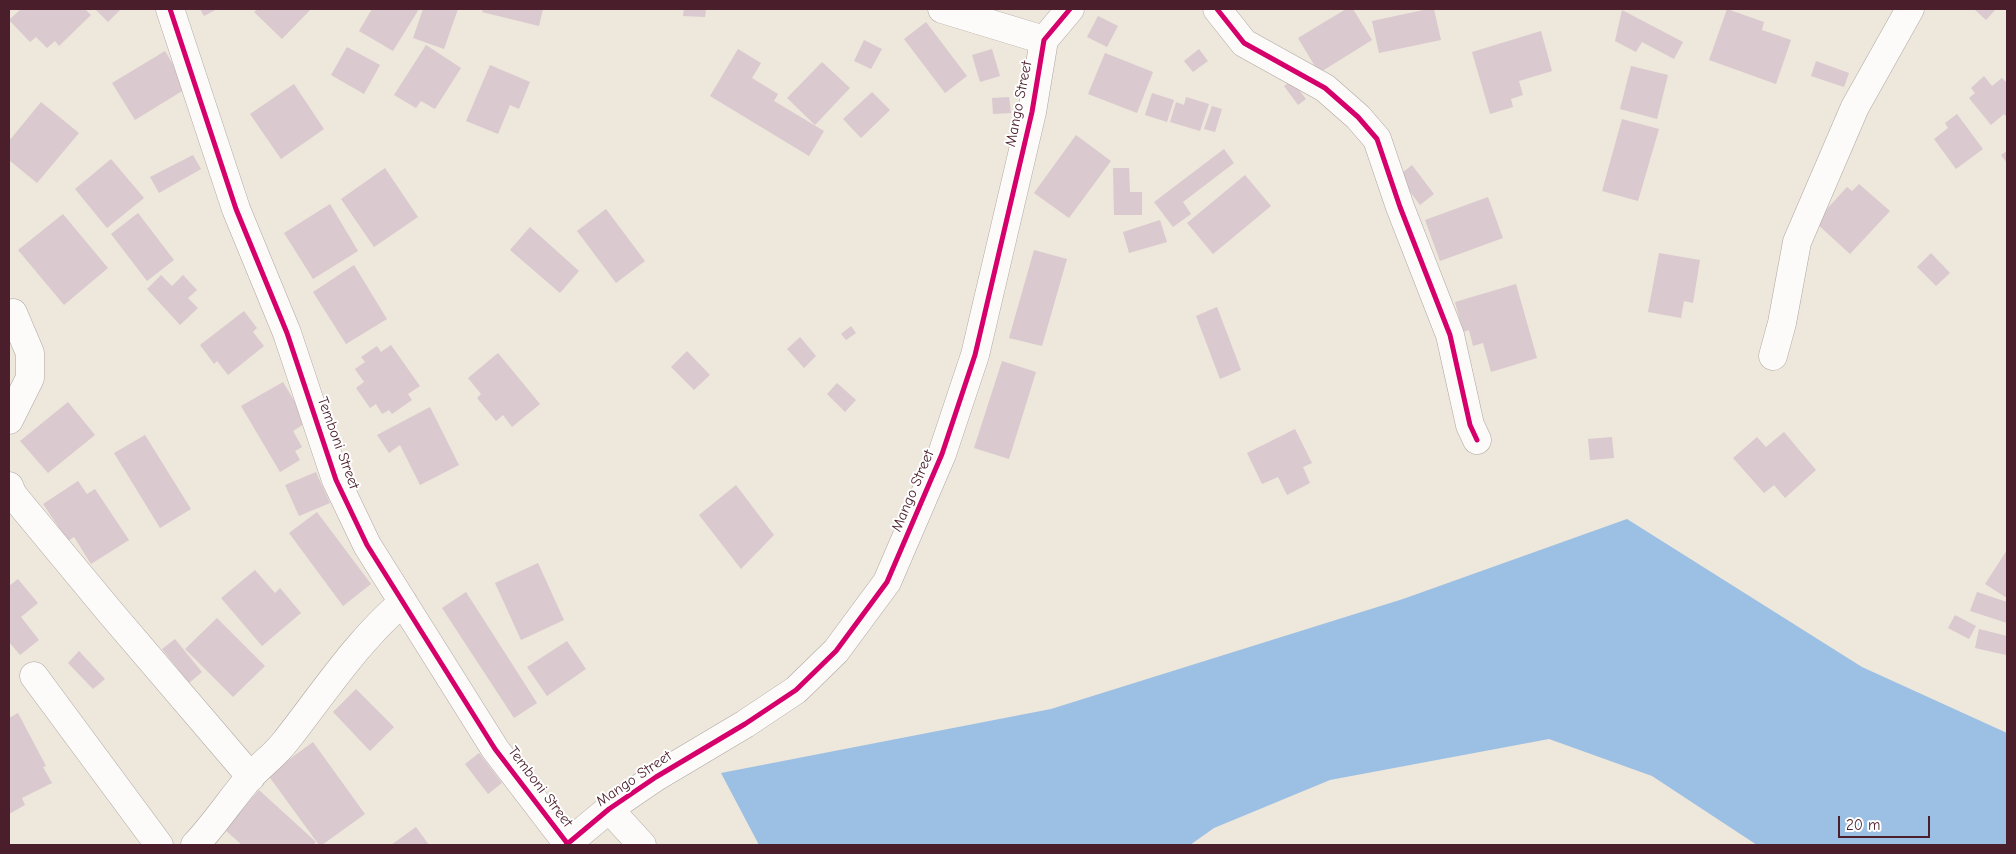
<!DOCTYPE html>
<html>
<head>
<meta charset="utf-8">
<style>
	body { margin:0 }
	#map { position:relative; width:2016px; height:854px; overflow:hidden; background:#ede7dc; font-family:"Comic Neue",sans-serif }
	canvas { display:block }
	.frame { position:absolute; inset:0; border:10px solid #4a1f2b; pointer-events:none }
	.scale { position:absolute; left:1838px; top:816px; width:92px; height:22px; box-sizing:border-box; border:2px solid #4a1f2b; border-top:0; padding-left:6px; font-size:15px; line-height:18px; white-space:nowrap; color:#4a1f2b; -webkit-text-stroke:4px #fff; paint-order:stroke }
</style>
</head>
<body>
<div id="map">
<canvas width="2016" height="854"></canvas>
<div class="frame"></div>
<div class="scale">20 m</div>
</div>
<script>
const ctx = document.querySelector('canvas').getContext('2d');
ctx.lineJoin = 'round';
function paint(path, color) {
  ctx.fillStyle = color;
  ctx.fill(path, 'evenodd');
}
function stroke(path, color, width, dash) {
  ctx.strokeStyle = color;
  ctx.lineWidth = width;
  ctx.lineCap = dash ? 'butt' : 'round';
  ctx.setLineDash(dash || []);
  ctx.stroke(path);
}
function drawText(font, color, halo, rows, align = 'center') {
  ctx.font = font + ' "Comic Neue",sans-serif';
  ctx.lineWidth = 4;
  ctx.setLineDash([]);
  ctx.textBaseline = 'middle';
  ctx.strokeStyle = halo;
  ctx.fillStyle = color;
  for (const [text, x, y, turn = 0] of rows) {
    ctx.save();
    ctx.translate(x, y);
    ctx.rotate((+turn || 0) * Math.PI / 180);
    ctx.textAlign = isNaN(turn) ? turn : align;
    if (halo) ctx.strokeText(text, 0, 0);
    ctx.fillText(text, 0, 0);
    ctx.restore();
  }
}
const water = new Path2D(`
	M1627 519 1862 667 2007 733V845H1757L1652 776 1549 739 1330 780 1214 828 1190 845H759L721 773 1051 709 1403 599Z`);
const building = new Path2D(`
	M21 9H85L91 15 59 46 55 41 47 48 36 37 30 42 9 20Z
	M95 9H121L108 22Z
	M200 9H217L204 16Z
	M257 9H311L282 39 254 12Z
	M372 9H419L393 51 359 31Z
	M423 9H458L444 49 413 38Z
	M483 9H543L539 26 482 12Z
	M684 9H706L705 17 683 16Z
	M1346 9H1353L1372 40 1319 73 1298 38Z
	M1428 9H1434L1441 40 1379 53 1372 21Z
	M1727 9 1764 22 1762 30 1791 40 1776 84 1709 60Z
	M1974 9H1996L1986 20Z
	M1622 10 1683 42 1674 59 1642 42 1636 52 1615 41Z
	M1098 16 1118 26 1107 47 1087 37Z
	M926 22 967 76 945 93 904 39Z
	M1541 31 1552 71 1519 81 1523 95 1511 99 1513 107 1490 114 1472 52Z
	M864 40 882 49 871 69 854 61Z
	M426 45 461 68 435 109 421 101 416 108 394 95Z
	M347 47 380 65 364 94 331 75Z
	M738 49 761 63 752 78 778 94 774 101 824 131 809 156 710 96Z
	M992 49 1000 76 980 82 972 55Z
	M1199 49 1208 61 1193 72 1184 61Z
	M165 51 187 88 135 120 112 83Z
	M1105 53 1153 72 1137 113 1088 94Z
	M1816 61 1849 73 1844 87 1811 76Z
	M822 62 850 88 815 125 787 98Z
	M490 65 530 82 519 109 510 105 498 134 466 121Z
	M1631 66 1668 75 1657 119 1620 109Z
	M1984 76 1992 86 2002 78 2007 83V117L2004 114 1991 125 1969 98 1975 93 1971 88Z
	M1292 81 1306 99 1298 105 1284 86Z
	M294 84 324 129 281 159 250 114Z
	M872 92 890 110 861 138 843 119Z
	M1152 93 1174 100 1167 122 1145 115Z
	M1009 97 1011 113 993 114 992 98Z
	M1186 97 1209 104 1200 131 1170 122 1176 102 1184 105Z
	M41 102 79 133 37 183 9 160V141Z
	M1212 106 1222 109 1215 132 1204 129Z
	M1957 114 1983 149 1956 169 1934 139 1948 128 1945 123Z
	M1622 119 1659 129 1638 201 1602 191Z
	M1076 135 1111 161 1069 218 1034 193Z
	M1224 149 1234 163 1183 202 1191 214 1173 227 1154 202Z
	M2007 151V163L2001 155Z
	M193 155 201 169 159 193 150 177Z
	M111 159 144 198 107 228 75 189Z
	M1412 165 1434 194 1420 205 1398 176Z
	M385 168 418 217 374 247 341 199Z
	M1113 168H1129L1130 192H1142V215H1114Z
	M1245 175 1271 206 1213 254 1187 223Z
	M1859 184 1890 211 1850 254 1815 222 1847 187 1852 191Z
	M1488 197 1503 238 1440 261 1425 220Z
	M330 204 358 251 313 279 284 233Z
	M606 209 645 261 616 283 577 231Z
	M138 213 174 260 147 281 111 234Z
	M63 214 108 268 64 305 18 250Z
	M1160 220 1167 242 1129 253 1123 232Z
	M530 227 579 271 560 293 510 250Z
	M1034 250 1067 259 1042 346 1009 338Z
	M1659 253 1700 260 1693 303 1684 301 1681 318 1648 312Z
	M1931 253 1950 273 1936 286 1917 267Z
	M354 265 387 319 346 344 313 292Z
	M161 275 172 286 183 275 197 290 188 298 198 308 180 325 147 289Z
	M1516 284 1537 358 1491 372 1483 343 1473 346 1469 330 1463 332 1455 302Z
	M1217 307 1241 370 1220 379 1196 316Z
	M244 311 257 328 253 332 264 346 228 375 217 361 214 364 200 345Z
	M851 326 856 333 846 340 841 334Z
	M800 337 816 356 804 368 787 349Z
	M391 345 420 386 408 394 412 400 392 414 389 410 382 414 376 404 370 408 356 388 364 382 355 369 365 362 361 357 377 346 381 352Z
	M687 351 710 375 694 390 671 367Z
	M498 353 540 404 512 427 503 415 496 421 477 398 481 394 468 378Z
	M1002 361 1036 372 1009 459 974 448Z
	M283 382 307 422 293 431 302 447 295 451 300 460 280 472 241 406Z
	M837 383 856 400 845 412 827 394Z
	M68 402 95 435 48 473 20 441Z
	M430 407 459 465 420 485 400 445 389 453 377 435Z
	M1295 429 1312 463 1303 467 1310 483 1287 495 1278 477 1262 484 1247 453Z
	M1784 432 1816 470 1785 498 1774 485 1764 493 1733 458 1757 437 1766 447Z
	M145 435 191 509 160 528 114 453Z
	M1612 437 1614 458 1590 460 1588 439Z
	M316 472 330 503 299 516 285 485Z
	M78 481 87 494 95 489 129 540 91 564 74 537 68 541 43 504Z
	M736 485 774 535 741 569 699 515Z
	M317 512 371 584 343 606 289 533Z
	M2007 550V598L1985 584Z
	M538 563 564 620 521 640 495 583Z
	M255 570 275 593 280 588 301 613 262 646 221 598Z
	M18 579 38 603 21 617 39 640 20 655 9 642V586Z
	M466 592 537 703 514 718 442 608Z
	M1977 592 2007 602V623L1970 611Z
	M1955 615 1976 626 1969 639 1948 628Z
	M217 618 265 666 233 697 185 649Z
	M1979 629 2007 636 2006 655 1975 648Z
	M175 639 202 672 189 683 162 649Z
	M567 641 586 669 547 696 527 667Z
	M79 651 105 679 93 689 68 663Z
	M356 689 394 727 370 751 333 712Z
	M18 713 46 766 43 767 52 783 22 798 25 805 9 814V718Z
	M313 742 365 814 322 845H319L268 775Z
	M479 753 502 783 488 794 465 764Z
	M259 790 316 842 313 845H242L224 829Z
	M416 827 429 845H391Z`);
const minor = new Path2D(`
	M170 9 236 209 287 333 336 480 367 545 495 749 567 843
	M942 9 1044 40
	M1217 9 1244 43 1325 88 1358 117 1377 139 1400 207 1450 335 1470 425 1477 440
	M1773 356 1782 323 1797 242 1855 107 1910 9
	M9 420 30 378V353L13 313
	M9 486 13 495 110 612 251 777
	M34 676 159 845
	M609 809 642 845
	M195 845C215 824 231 799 250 777 261 765 275 755 285 742 323 694 356 642 403 602
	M566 845 609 809 656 777 745 724 796 690 836 651 887 582 942 454 975 355 1032 112 1044 40 1070 9`);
const cycleway = new Path2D(`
	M170 9 236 209 287 333 336 480 367 545 495 749 567 843
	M1217 9 1244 43 1325 88 1358 117 1377 139 1400 207 1450 335 1470 425 1477 440
	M566 845 609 809 656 777 745 724 796 690 836 651 887 582 942 454 975 355 1032 112 1044 40 1070 9`);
const streetNames = [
	["Mango Street",1019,104,-79],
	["Temboni Street",338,443,70],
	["Mango Street",913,491,-67],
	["Mango Street",634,779,-34],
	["Temboni Street",540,787,53]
];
paint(water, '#9cbfe4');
paint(building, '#dac9ce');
stroke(minor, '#afa6a1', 29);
stroke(minor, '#fcfbfa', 28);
stroke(cycleway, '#d6006c', 5);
drawText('15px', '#4a1f2b', '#fff', streetNames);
</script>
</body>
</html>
